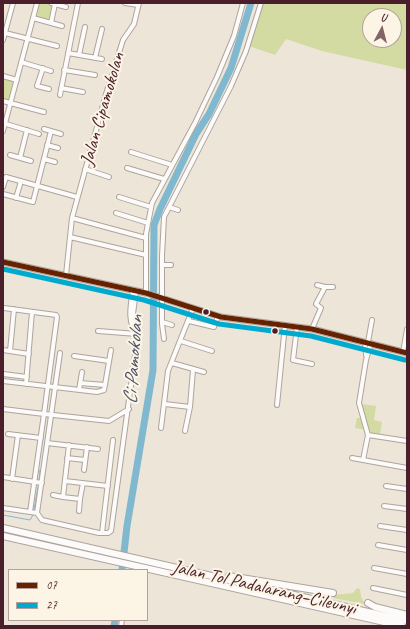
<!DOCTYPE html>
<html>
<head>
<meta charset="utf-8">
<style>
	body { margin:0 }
	#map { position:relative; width:410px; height:629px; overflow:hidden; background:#ede5d7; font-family:Caveat,sans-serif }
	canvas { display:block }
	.frame { position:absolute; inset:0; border:4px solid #4a1f2b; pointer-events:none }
	.legend { position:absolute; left:8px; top:569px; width:140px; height:52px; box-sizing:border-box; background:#fcf5e5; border:1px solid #b59f9b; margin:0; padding:5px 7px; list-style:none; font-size:12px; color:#4a1f2b }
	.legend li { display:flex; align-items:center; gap:8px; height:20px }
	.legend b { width:20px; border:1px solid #b59f9b }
	.north { position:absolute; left:362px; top:8px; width:40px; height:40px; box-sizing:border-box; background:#fcf5e5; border:1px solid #b59f9b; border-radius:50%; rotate:7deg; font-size:11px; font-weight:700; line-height:16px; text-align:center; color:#4a1f2b }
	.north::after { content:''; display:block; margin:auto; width:14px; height:18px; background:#836467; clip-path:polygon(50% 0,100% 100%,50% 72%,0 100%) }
</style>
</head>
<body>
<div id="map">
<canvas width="410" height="629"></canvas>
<div class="frame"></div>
<ul class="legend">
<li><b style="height:5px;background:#620"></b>07</li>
<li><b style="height:5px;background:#00a9ce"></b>27</li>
</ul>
<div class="north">U</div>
</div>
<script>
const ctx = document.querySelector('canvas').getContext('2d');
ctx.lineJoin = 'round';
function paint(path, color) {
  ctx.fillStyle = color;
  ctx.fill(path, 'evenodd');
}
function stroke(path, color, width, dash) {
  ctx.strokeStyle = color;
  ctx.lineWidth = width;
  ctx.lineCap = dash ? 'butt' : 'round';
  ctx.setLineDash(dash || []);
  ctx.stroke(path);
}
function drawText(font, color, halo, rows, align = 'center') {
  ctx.font = font + ' Caveat,sans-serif';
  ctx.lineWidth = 4;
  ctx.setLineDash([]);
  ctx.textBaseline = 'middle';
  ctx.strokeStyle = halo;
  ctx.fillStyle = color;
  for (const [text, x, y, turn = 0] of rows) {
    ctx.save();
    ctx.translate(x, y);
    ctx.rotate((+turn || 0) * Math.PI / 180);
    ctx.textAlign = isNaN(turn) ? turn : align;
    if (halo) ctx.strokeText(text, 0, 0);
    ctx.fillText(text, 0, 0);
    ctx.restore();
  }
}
const green = new Path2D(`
	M39 3 54 5 49 21 35 17Z
	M262 3H407V70L322 51 286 39 275 55 249 46ZM370 16H394V40H370Z
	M3 78 15 81 10 102 3 100Z
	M361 404 376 406 374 420 382 422 380 435 369 434 368 430 355 428 357 418H360L364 415Z
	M357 588 360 589 361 597 365 604 333 598V595L353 593Z`);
const stream = new Path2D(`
	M39 480 40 470
	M34 509 38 487
	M3 515 30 520 33 515`);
const river = new Path2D(`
	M122 570 127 526 153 370 154 225 160 209 196 134 209 114 231 68 251 3
	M114 626 115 620`);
const minor = new Path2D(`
	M51 3 66 7
	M125 3 138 5
	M33 18 62 26
	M51 23 55 4
	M5 33 57 46
	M3 40 13 3
	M68 53 102 59
	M79 55 85 27
	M95 58 102 29
	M21 62 51 71
	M43 68 37 86 49 89
	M64 70 95 75
	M3 76 17 80
	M61 88 83 92
	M60 95 78 3
	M3 101 44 112
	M3 123 39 134
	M44 129 61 134
	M3 131 37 3
	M47 145 58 148
	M131 152 172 165
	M10 155 31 161
	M20 158 27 130
	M44 159 55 162
	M127 168 164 179
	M85 169 109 177
	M3 187 6 177 77 197
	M3 194 33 202 51 131
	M119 197 151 207
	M16 198 21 181
	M169 207 178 210
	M116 213 148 223
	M72 218 146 238
	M70 237 146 255
	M162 265H171
	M66 275 72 218 106 94 123 40 134 24 139 3
	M317 285 325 287
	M133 290C131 303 126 324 138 334
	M146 293V234L152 203 195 123 217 77 234 36 243 3
	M189 321 214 327 218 316
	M162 322 172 325
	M297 327 293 360 312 364
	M312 329 321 308 316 304 325 287H333
	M98 331 137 334
	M164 339 162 324V256L164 217 231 86 246 51 261 3
	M181 341 212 351
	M365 342 366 355
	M368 342 372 320
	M3 350 29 354
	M10 351 14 309
	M403 352 407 329
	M74 356 109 361
	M172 363 204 372
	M3 374 27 377
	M3 381 97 392 104 390 105 385
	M80 383 105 385 111 350
	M26 384 32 312
	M79 390 82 372
	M165 404 190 407 193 370
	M277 405 285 325
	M3 409 44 414 57 317 56 315 4 308
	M161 428 168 371 193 308
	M185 431 190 407
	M8 434 41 438
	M368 435 407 441
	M47 443 98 449
	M67 458 85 460
	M352 458 407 468
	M363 460 368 435 359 403 366 360 371 343
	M84 470 87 447
	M3 477 42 483
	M12 479 18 435
	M65 481 108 486
	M386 486 407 489
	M53 495 63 497 69 445
	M63 497 80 499 83 483
	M384 506 407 509
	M3 508 37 513 42 520 99 533H108L111 531 138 334 133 314 136 291
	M79 511 80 499
	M30 512 44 414 109 421 129 409
	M37 513 60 353
	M380 526 407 530
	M102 533 113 440
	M378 545 407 550
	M374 568 407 574
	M373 588 407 595
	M121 626 122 620`);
const major = new Path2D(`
	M3 262 146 293 221 317 312 329 407 353`);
const highway = new Path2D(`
	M3 528 407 621
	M3 536 402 626
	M229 576 333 593
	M368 603 375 607 407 615`);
const bus1 = new Path2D(`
	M3 262 146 293 221 317 312 329 407 353`);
const bus2 = new Path2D(`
	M3 269 144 300 219 324 311 336 405 360`);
const markers = [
	[206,312,3.5,"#4a1f2b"],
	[275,331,3.5,"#4a1f2b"]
];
const streetNames = [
	["Jalan Cipamokolan",103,109,-74],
	["Jalan Tol Padalarang–Cileunyi",264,588,13]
];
const waterNames = [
	["Ci Pamokolan",134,360,-86]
];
paint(green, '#d3dba2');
stroke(stream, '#80b8d0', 1);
stroke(river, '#80b8d0', 7);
stroke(minor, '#aea49e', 6);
stroke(major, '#aea49e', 7);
stroke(highway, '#aea49e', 8);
stroke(minor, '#fcfbf9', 4);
stroke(major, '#fcfbf9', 5);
stroke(highway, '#fcfbf9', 6);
stroke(bus1, '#620', 5);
stroke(bus2, '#00a9ce', 5);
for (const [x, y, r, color] of markers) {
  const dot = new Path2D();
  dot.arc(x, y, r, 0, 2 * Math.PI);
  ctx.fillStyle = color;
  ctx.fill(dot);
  stroke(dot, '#fcf5e5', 1.5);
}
drawText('19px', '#4a1f2b', '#fcf5e5', streetNames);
drawText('italic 20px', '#4d546c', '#fcf5e5', waterNames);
</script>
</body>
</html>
